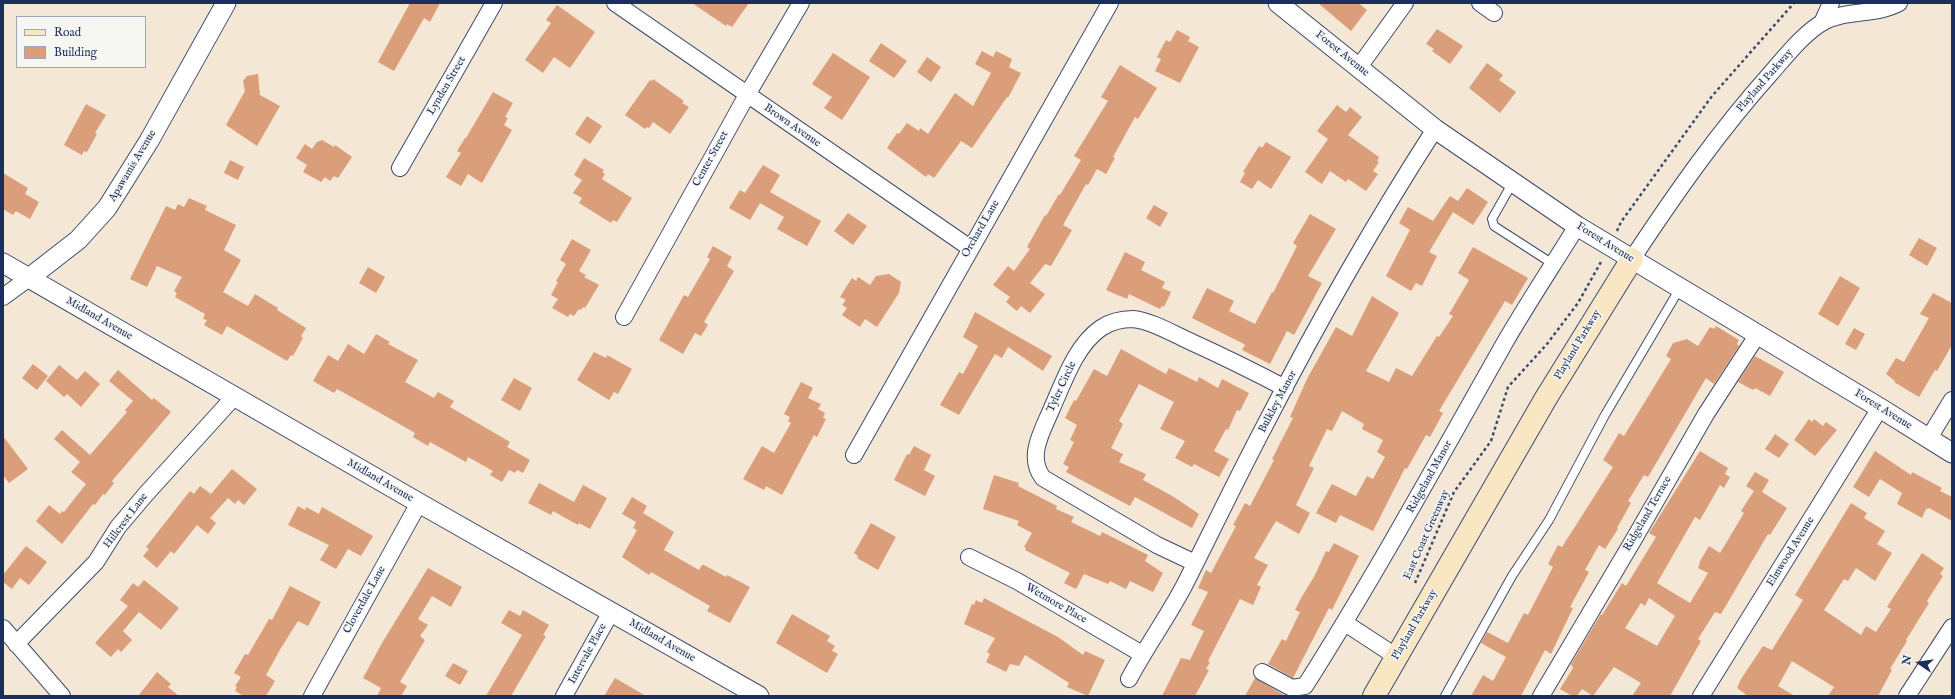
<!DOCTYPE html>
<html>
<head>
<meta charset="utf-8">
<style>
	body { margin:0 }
	#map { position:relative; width:1955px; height:699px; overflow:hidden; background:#f4e7d5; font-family:"IM FELL English",serif }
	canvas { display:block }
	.frame { position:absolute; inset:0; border:4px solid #1b2f5e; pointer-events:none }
	.legend { position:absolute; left:16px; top:16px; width:130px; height:52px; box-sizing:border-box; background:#f6f6f2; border:1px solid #9ea6b7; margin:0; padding:5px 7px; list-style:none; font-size:12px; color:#1b2f5e }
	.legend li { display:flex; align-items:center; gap:8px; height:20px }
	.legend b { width:20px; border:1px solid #9ea6b7 }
	.north { position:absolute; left:1899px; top:643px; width:40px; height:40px; -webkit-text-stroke:3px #f6f6f2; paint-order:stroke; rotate:283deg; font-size:11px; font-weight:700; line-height:16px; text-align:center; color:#1b2f5e }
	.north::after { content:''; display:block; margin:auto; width:14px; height:18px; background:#1b2f5e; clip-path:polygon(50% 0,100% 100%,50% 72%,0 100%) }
</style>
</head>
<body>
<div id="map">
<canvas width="1955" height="699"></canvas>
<div class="frame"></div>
<ul class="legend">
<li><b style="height:5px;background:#f9e7c3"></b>Road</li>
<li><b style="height:11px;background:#db9e7b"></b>Building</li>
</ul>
<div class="north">N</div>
</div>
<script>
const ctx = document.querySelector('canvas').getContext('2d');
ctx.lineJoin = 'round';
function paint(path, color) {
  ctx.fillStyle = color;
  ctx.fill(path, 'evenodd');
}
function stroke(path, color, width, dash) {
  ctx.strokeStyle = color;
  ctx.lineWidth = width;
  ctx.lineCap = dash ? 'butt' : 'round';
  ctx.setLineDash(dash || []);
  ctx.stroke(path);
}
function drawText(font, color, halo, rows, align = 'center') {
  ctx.font = font + ' "IM FELL English",serif';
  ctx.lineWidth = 3;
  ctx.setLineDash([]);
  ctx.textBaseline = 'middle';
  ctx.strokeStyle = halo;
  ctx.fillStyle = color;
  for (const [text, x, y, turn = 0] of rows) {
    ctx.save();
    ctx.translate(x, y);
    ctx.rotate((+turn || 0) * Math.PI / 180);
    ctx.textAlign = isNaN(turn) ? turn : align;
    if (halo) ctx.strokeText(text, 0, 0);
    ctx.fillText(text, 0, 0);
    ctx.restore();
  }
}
const building = new Path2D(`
	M410 3H440L430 22 424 18 394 71 378 62Z
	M692 3H749L732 27 727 24 726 26Z
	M1318 3H1358L1367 10 1351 31Z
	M557 5 595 32 570 68 554 57 543 73 525 60 551 23 546 20Z
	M1437 29 1463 46 1450 64 1432 51 1434 49 1426 44Z
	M1177 30 1190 37 1188 41 1199 47 1180 83 1155 71 1161 59 1157 57 1166 40 1170 42Z
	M881 43 907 61 894 78 869 61Z
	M982 51 993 57 996 51 1012 59 1009 67 1021 73 1008 98 1007 97 972 148 961 141 934 178 928 174 926 177 887 148 897 133 899 134 907 123 919 131 920 128 928 134 955 93 973 106 991 73 975 64Z
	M833 53 870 77 842 120 824 108 832 97 812 84Z
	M927 57 941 67 931 82 917 72Z
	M1487 63 1503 75 1499 80 1516 92 1500 113 1469 88Z
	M1120 65 1157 88 1138 119 1135 117 1113 157 1115 158 1106 174 1097 169 1088 185 1086 184 1063 225 1072 230 1051 266 1045 264 1030 283 1045 294 1030 313 1021 306 1017 311 1006 302 1010 297 993 285 1008 266 1014 271 1030 249 1027 247 1045 215 1046 216 1059 194 1060 195 1081 160 1074 156 1108 101 1101 97Z
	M258 74 260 95 280 106 257 146 226 125 245 91 243 81 247 76Z
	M653 79 684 101 682 103 689 107 670 134 653 122 649 128 647 127 645 129 625 115 650 80 652 81Z
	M493 92 513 103 505 117 508 118 504 125 512 130 482 183 468 174 461 186 446 177 461 153 457 151 465 138H466Z
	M86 104 106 115 95 133 97 134 87 152 84 151 82 155 64 145Z
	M1337 105 1346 112 1350 107 1362 117 1348 135 1379 157 1377 161 1379 162 1373 171 1378 174 1366 191 1348 179 1346 182 1330 171 1322 184 1305 172 1328 139 1317 131Z
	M587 116 602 126 590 144 575 134Z
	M322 140 334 147 335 145 352 157 338 178 334 176 330 181 325 177 321 182 303 172 307 165 296 158 305 144 312 149 317 142Z
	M1266 142 1291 157 1271 189 1258 180 1252 189 1240 182 1245 173 1243 172 1259 146 1262 148Z
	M584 158 604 170 602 172 605 174 602 179 632 198 617 222 613 220 611 223 579 203 582 198 573 193 582 180 574 175Z
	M230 160 244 167 238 180 224 173Z
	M763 165 780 175 770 192 821 221 807 246 777 229 784 217 760 203 750 220 729 208 740 190 745 193Z
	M3 173 28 188 25 194 39 202 30 219 16 211 13 215 3 209Z
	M1467 188 1488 202 1473 225 1453 212 1429 252 1437 256 1422 286 1416 283 1411 291 1386 276 1410 230 1399 223 1408 207 1433 221 1450 196 1458 201Z
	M189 198 207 206 205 210 236 225 224 250 241 260 223 292 248 306 255 294 278 308 277 310 306 328 301 336 303 338 293 356 291 355 287 361 227 326 222 335 204 325 207 320 203 319 205 314 175 297 177 293 174 291 182 277 157 266 147 287 130 279 166 206 175 210 178 204 184 207Z
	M1154 205 1168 213 1160 227 1146 218Z
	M848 213 867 226 853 245 834 231Z
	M1310 214 1336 229 1308 276 1322 283 1294 335 1287 331 1270 364 1242 350 1245 345 1242 343 1192 318 1207 288 1234 301 1229 311 1255 324 1272 292 1273 293 1297 246 1293 243Z
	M1919 238 1937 248 1927 266 1909 255Z
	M572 239 591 250 579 271 586 275 584 277 599 285 585 308 583 307 581 310 579 309 574 316 570 314 568 317 552 308 558 299 551 295 558 282 556 281 566 264 560 260Z
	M713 246 732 257 727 266 734 271 704 322 708 325 701 336 695 333 683 354 659 340 684 295 688 297 710 259 707 257Z
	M1473 247 1528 278 1512 305 1505 301 1439 411 1443 413 1430 437 1426 435 1407 469 1405 468 1373 531 1340 515 1336 523 1316 513 1332 484 1356 496 1367 476 1373 479 1385 457 1377 452 1383 440 1362 429 1364 424 1342 411 1332 431 1327 429 1309 466 1314 468 1296 505 1310 513 1299 534 1276 521 1254 558 1268 565 1257 585 1261 587 1253 605 1240 599 1208 661 1210 662 1206 669 1209 670 1195 696H1162L1181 658 1190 660 1204 631 1191 625 1208 592 1198 588 1206 570 1211 573 1236 526 1233 525 1245 503 1250 506 1274 460 1272 459 1293 418 1290 417 1307 379 1336 327 1352 336 1372 296 1399 313 1366 371 1389 382 1396 368 1412 376 1437 336 1439 337 1453 316 1449 314 1469 280 1458 273Z
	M1125 252 1145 262 1141 270 1165 282 1162 288 1171 292 1164 307 1162 306 1160 309 1129 294 1127 299 1106 290Z
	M368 267 385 277 376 293 359 283Z
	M889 274 901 282 899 293 877 327 865 319 860 327 842 315 847 308 842 305 846 300 840 297 852 278 856 281 858 277 870 285 876 276Z
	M1840 276 1860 288 1838 326 1818 314Z
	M1933 293 1952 303V345L1937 371 1935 370 1919 397 1894 382 1895 381 1886 374 1896 358 1904 362 1929 318 1920 314Z
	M975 312 1052 356 1043 371 1008 347 1002 358 995 354 959 415 940 405 959 372 963 374 978 346 963 337Z
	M1716 326 1739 340 1737 344 1739 346 1714 384 1706 378 1648 477 1644 475 1628 501 1631 503 1617 528 1618 529 1605 549 1599 545 1585 570 1589 572 1570 607 1573 608 1551 654 1545 650 1521 696H1471L1483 675 1493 681 1506 657 1481 643 1487 632 1508 643 1524 613 1528 615 1553 567 1548 564 1558 545 1562 547 1613 467 1603 460 1619 433 1624 436 1671 359 1666 356 1673 343 1687 339 1698 346 1710 327 1714 329Z
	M1854 328 1865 334 1856 350 1845 344Z
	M376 334 390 342 388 344 418 360 405 382 434 398 438 392 454 401 450 407 510 442 507 447 530 460 523 473 517 470 515 473 509 470 502 482 490 475 493 471 468 457 466 462 430 442 428 446 413 437 415 433 382 414 337 389 334 393 313 381 328 355 338 361 348 344 364 354Z
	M1121 349 1166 374 1169 368 1197 382 1199 377 1218 388 1222 379 1249 393 1240 411 1237 410 1228 430 1226 429 1214 451 1229 459 1219 477 1194 464 1192 467 1175 458 1185 441 1160 429 1174 402 1139 384 1119 421 1123 424 1111 448 1123 454 1119 462 1146 474 1143 480 1174 497 1199 514 1192 528 1135 497 1130 506 1066 472 1069 467 1063 464 1074 442 1070 440 1077 425 1065 418 1074 400 1076 401 1094 369 1107 376Z
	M594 352 606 358 607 355 632 369 618 394 614 392 609 400 577 380Z
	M1755 356 1784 372 1770 396 1755 388 1753 390 1738 382Z
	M33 364 48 376 37 390 22 378Z
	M59 365 77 380 85 371 100 384 81 407 67 394 64 397 46 381Z
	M118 370 152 400 154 398 171 412 112 481 114 483 105 495 103 494 95 505 93 504 62 544 36 521 49 505 60 514 62 511 64 512 86 484 71 472 80 462 54 439 62 430 90 455 127 412 125 410 133 401 109 381Z
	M514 378 532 388 520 411 501 400Z
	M801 382 813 388 808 398 821 404 818 409 825 413 823 418 826 419 817 437 814 435 782 495 766 486 764 490 743 479 762 446 774 453 791 423 788 421 790 417 784 414Z
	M1809 419 1812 422 1814 419 1823 426 1826 422 1837 430 1815 456 1794 440Z
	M1775 434 1789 444 1779 458 1765 449Z
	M3 436 28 469 9 483 3 475Z
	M914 446 931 455 924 470 935 476 925 496 894 480 907 454 909 455Z
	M1700 451 1728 468 1725 474 1730 477 1724 488 1720 485 1700 520 1695 517 1657 583 1690 603 1708 573 1698 568 1700 563H1699L1709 546 1720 553 1744 513 1741 511 1754 491 1746 486 1755 472 1769 480 1762 492 1787 508 1770 535 1768 534 1721 614 1715 612 1698 639 1701 641 1670 696H1632L1641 683 1614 667 1593 696 1582 689 1577 696H1572L1560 689 1573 668 1571 664 1601 614 1602 615 1622 583 1626 586 1656 537 1649 533ZM1649 598 1675 616 1657 646 1625 628 1641 603 1645 606Z
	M1875 451 1911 475 1912 472 1942 488 1940 491 1952 497V521L1929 508 1926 509 1922 518 1897 504 1902 493 1880 479 1869 497 1853 487Z
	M232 469 257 489 244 505 238 500 235 504 228 498 210 518 216 523 208 534 197 525 174 554 171 551 157 568 143 556 149 549 146 547 190 491 194 494 200 486 211 494Z
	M994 475 1019 483 1018 486 1057 506 1056 509 1074 517 1071 522 1100 536 1102 532 1148 555 1145 561 1163 573 1153 592 1130 581 1126 589 1110 581 1108 584 1084 574 1076 589 1064 583 1070 573 1025 550 1026 548 1024 547 1032 533 1017 525 1019 521 983 509Z
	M539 483 574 502 583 485 607 498 590 529 579 523 578 525 553 511 551 515 528 503Z
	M632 497 647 506 643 513 674 532 664 550 699 570 702 565H704L726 577 727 575 750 587 730 623 707 611 710 606 651 572 649 575 622 557 637 530 633 528 636 522 622 514Z
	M1851 503 1867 513 1864 518 1885 531 1877 544 1892 553 1875 581 1856 568 1848 581 1844 579 1824 610 1861 635 1866 626 1876 632 1891 609 1887 607 1922 553 1944 568 1940 574 1943 576 1927 601 1929 603 1906 640 1907 641 1890 669 1892 670 1878 696H1828L1834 687 1792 661 1778 686 1795 696H1748L1737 688 1741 679 1763 646 1772 650 1803 600 1795 595Z
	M298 506 305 510 306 507 319 514 322 507 373 536 361 556 348 549 336 569 320 560 329 545 288 525Z
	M871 523 896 537 878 570 857 558 858 556 854 553Z
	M1334 543 1359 556 1332 610 1329 608 1293 678 1268 664 1282 639 1286 641 1300 612 1295 610 1301 598 1314 577 1326 551 1329 552Z
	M26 546 47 562 29 585 20 578 12 589 3 582V575Z
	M428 568 462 587 451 607 432 596 418 619 428 625 420 636 425 640 400 682 407 686 401 696H377L381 688 363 678 382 643Z
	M144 580 179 608 161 630 139 612 123 631 132 640 121 652 118 649 111 657 95 643 128 606 120 600 133 583 138 587Z
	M290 586 321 602 308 626 298 621 281 648 266 675 275 681 266 696H244L235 691 237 687 235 686 241 677 234 673 245 654 248 655 269 619 272 620Z
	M984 598 1058 637 1083 655 1085 651 1105 660 1088 696 1067 687 1069 683 1025 655 1019 666 1010 664 1006 672 986 662 990 654 987 652 995 638 964 624 972 604 974 605 976 600 982 603Z
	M509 610 520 616 523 610 549 625 543 635 546 636 511 696H486L522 635 501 623Z
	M792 614 830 636 827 641 835 646 832 651 838 654 827 673 776 643Z
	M453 663 468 671 460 685 445 676Z
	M157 672 171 684 168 687 179 696H138Z
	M615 678 646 696H604Z
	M1255 678 1284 695 1283 696H1245Z`);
const path = new Path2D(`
	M1617 231 1621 222 1712 96 1794 3
	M1415 583 1454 492 1491 441 1508 387 1547 344 1578 303 1602 260`);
const service = new Path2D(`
	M1513 182 1492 219 1494 226 1553 264
	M1445 696 1512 576 1549 520 1605 415 1680 288`);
const minor = new Path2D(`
	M615 3 970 248
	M1480 3 1494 13
	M1822 23 1831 3
	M1359 67 1405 3
	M400 168 494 3
	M1632 259C1675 194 1719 131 1771 73 1786 56 1803 34 1823 22 1847 9 1875 16 1899 3
	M3 297 29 278
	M624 317 747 95 801 3
	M1929 438 1952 400
	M854 455 1110 3
	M969 557 1017 581 1142 654
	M1195 563 1157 545 1043 478C1026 456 1043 430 1052 408 1064 381 1076 345 1101 328 1110 322 1122 319 1133 319 1151 321 1170 332 1187 340 1220 355 1253 371 1285 388
	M1345 623 1397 657
	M3 628 62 696
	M16 644 96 562 118 527 146 494 234 397
	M1262 672 1292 688 1305 686C1376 574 1439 459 1504 344 1527 304 1553 265 1577 226
	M1129 679C1146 647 1167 618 1184 586 1211 533 1237 478 1265 425 1317 324 1373 225 1435 129
	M312 696 419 503
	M564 696 611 612
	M1541 696 1634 539 1706 414 1758 334
	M1701 696 1880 408
	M1907 696 1952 627`);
const tertiary = new Path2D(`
	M1278 3 1435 129 1577 226 1880 408 1952 453
	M3 263 419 503 759 696
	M29 278 78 240 107 208 149 141 226 3`);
const secondary = new Path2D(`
	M1374 696 1546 398 1632 259`);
const streetNames = [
	["Forest Avenue",1342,54,39],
	["Playland Parkway",1765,81,-49],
	["Lynden Street",447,86,-60],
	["Brown Avenue",792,126,35],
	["Center Street",711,159,-61],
	["Apawamis Avenue",133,166,-59],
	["Orchard Lane",981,229,-60],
	["Forest Avenue",1605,243,32],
	["Midland Avenue",99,319,30],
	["Playland Parkway",1578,345,-59],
	["Tyler Circle",1062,387,-65],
	["Bulkley Manor",1278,402,-62],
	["Forest Avenue",1883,410,32],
	["Ridgeland Manor",1430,477,-61],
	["Midland Avenue",380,481,30],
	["Ridgeland Terrace",1648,514,-60],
	["Hillcrest Lane",126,521,-53],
	["East Coast Greenway",1427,535,-66],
	["Elmwood Avenue",1791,552,-58],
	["Cloverdale Lane",365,600,-61],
	["Wetmore Place",1056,604,30],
	["Playland Parkway",1415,625,-60],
	["Midland Avenue",662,641,30],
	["Intervale Place",588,654,-61]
];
paint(building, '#db9e7b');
stroke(service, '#3c4b70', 10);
stroke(minor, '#3c4b70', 18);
stroke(tertiary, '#3c4b70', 21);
stroke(secondary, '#3c4b70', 24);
stroke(path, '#3c4b70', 2.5, [3, 3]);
stroke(service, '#fff', 8);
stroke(minor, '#fff', 16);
stroke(tertiary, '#fff', 19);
stroke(secondary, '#f9e7c3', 22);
drawText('11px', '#1b2f5e', '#f6f6f2', streetNames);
</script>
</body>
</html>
